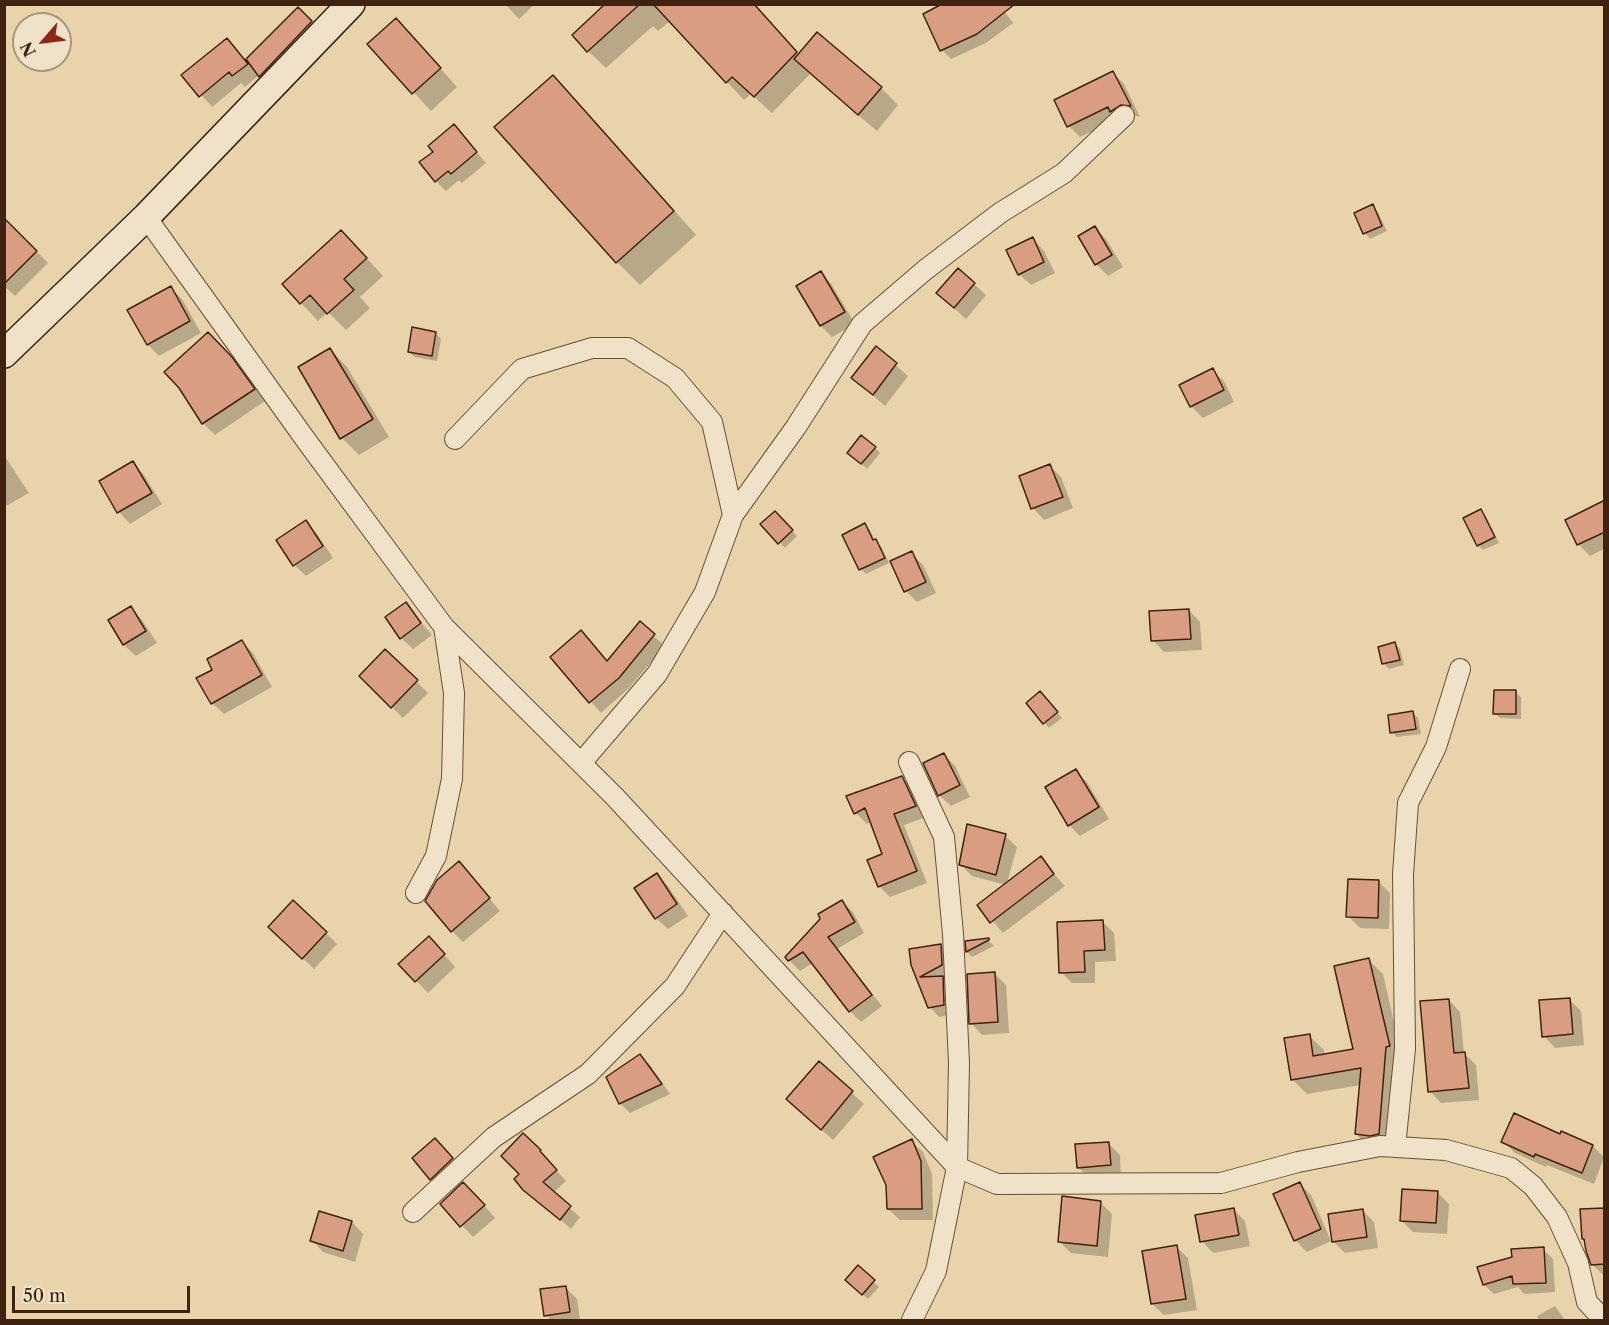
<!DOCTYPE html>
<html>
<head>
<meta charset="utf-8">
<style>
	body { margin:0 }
	#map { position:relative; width:1609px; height:1325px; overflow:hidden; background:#e8d3ab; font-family:"Libre Caslon Text",serif }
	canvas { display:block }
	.frame { position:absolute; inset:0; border:6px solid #3f2310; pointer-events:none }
	.north { position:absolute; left:12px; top:12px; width:60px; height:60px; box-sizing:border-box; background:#f0e2c8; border:2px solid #a9967e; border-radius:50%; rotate:242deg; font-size:16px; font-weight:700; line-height:24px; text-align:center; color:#3f2310 }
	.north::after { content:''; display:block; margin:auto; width:21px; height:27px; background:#8f2418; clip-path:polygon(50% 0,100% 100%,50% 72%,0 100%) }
	.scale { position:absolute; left:12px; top:1286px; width:178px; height:27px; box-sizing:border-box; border:3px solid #3f2310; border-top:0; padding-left:8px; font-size:18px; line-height:21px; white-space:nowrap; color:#3f2310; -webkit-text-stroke:4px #f0e2c8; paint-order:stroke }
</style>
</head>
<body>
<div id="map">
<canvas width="1609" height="1325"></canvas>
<div class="frame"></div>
<div class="north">N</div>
<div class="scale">50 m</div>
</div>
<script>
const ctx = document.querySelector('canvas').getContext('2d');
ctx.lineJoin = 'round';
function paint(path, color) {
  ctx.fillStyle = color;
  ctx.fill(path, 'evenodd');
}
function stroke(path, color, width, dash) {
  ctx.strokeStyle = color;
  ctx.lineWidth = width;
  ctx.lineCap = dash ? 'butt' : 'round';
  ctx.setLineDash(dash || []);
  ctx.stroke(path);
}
const shadow = new Path2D(`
	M505 4H535L519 19Z
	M607 4H753L799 55 881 88 898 105 877 131 810 74 772 113 751 94 744 100 670 21 658 31 653 26 606 68 588 51Z
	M999 4 1013 23 986 43 951 59 942 50Z
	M298 9 321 32 270 85 259 75 245 87 241 83 212 107 184 75 227 40 246 61 287 22Z
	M413 38 457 87 431 111 369 44Z
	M1113 73 1124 84 1140 117 1133 115 1119 119 1080 137 1069 126Z
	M553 77 576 100 696 235 640 285 617 262Z
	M454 126 486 163 462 183 459 180 446 191 436 181 435 152Z
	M1373 206 1378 212 1387 231 1370 239 1365 233Z
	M7 222 48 263 15 296 4 286V224Z
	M1095 228 1106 239 1123 267 1108 276 1096 264Z
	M1033 239 1044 251 1055 273 1031 285 1019 274Z
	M359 250 383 276 360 297 370 308 346 330 328 312 318 321 301 303Z
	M821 273 832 285 855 324 832 337 821 326 798 286Z
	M974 284 986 295 966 319 938 293Z
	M171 288 182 299 201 333 159 356 148 345 129 311Z
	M436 333 441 339 437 361 415 357 409 352Z
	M219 345 243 371 265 401 215 435 203 423 180 387Z
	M876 348 908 376 885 406 853 378Z
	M330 349 347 367 389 437 359 455 342 438Z
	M1212 370 1224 381 1234 402 1203 418 1191 406Z
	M875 448 880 453 867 469 855 458Z
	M4 455 29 493 4 507Z
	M133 463 144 475 162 504 130 524 119 512 101 482Z
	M1049 465 1061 477 1073 508 1044 520 1033 508Z
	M1604 510V549L1590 556 1578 544Z
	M1481 511 1486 516 1499 543 1483 550 1478 545Z
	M775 513 797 536 785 548 762 524Z
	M305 522 317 534 333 558 306 576 294 565Z
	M865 525 870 530 875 541 881 546 889 563 866 574 861 569Z
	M911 553 923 565 936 593 917 602 906 591Z
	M405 604 432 635 413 649 401 638Z
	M131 608 142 620 157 643 136 656 124 645 110 621Z
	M1189 610 1200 622 1202 650 1164 652 1153 640Z
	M640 624 665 646 629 688 601 713 552 657 608 662Z
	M242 641 253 653 272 687 224 714 212 703 214 670Z
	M1395 644 1400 649 1404 665 1389 669 1384 664 1379 648Z
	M385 651 428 693 403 718 361 676Z
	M1515 692 1521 697V719L1500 718 1495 713Z
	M1045 698 1062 718 1049 728 1028 704Z
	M1413 713 1418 718 1421 734 1397 737 1392 732Z
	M944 754 955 766 970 797 951 806 939 795Z
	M1075 771 1087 782 1109 819 1080 836 1069 825Z
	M902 778 913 789 926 817 904 825 927 883 890 897 879 886 884 855 872 821 867 824 856 813Z
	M1005 836 1017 847 1007 883 1040 858 1065 886 1003 933 979 905 1006 885 972 876 960 864Z
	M470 875 500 911 463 942 452 931Z
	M657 875 668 886 688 916 668 929 656 918Z
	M1378 881 1390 893 1389 929 1360 928 1348 916Z
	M842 902 853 912 864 933 837 949 882 1006 861 1022 850 1011 813 963 800 971 789 960Z
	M1102 921 1114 933 1116 961 1095 962V983H1072L1061 972Z
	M270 927 326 933 337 944 314 969Z
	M988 940 994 946 972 957 967 952V943Z
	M941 946 950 955 951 974 944 978 952 987 953 1014 939 1017 930 1007 912 965Z
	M440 950 455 967 428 993 401 965Z
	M1369 960 1383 974 1403 1061 1393 1148H1371L1356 1134 1361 1085 1307 1094 1292 1079 1309 1036 1324 1050 1325 1056 1355 1050Z
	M995 974 1006 985 1009 1033 982 1035 971 1023Z
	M1569 999 1581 1011 1584 1045 1555 1048 1544 1036Z
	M1449 1000 1460 1012 1464 1053 1476 1065 1479 1100 1441 1103 1430 1091Z
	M640 1056 650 1065 670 1094 630 1113 620 1103Z
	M819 1063 864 1104 833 1140 799 1110Z
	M523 1135 550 1161 549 1162 566 1181 553 1193 580 1217 571 1229 524 1189 522 1174Z
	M1561 1136 1593 1146 1604 1157 1594 1184 1547 1165 1546 1167 1515 1153 1503 1141Z
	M911 1141 923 1152 932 1174 933 1220H900L888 1209Z
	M1108 1143 1120 1155 1121 1176 1090 1179 1078 1167Z
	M447 1151 463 1170 443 1190 431 1179Z
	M1300 1184 1311 1195 1331 1241 1307 1252 1295 1240Z
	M1437 1192 1449 1204 1447 1234 1413 1232 1402 1221Z
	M475 1195 495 1218 473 1237 442 1204Z
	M1100 1202 1112 1214 1108 1257 1071 1253 1059 1241Z
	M1233 1209 1245 1221 1250 1246 1213 1253 1202 1241Z
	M1604 1209V1276L1592 1264 1584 1239Z
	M1363 1211 1374 1222 1378 1248 1345 1253 1333 1241Z
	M352 1222 363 1234 355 1262 323 1252 312 1240Z
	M1176 1247 1188 1258 1197 1310 1164 1315 1152 1304Z
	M1543 1249 1553 1259 1555 1292 1524 1294 1518 1287 1494 1294 1484 1285Z
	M858 1267 879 1287 868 1299 847 1280Z
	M565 1287 577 1299 580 1320H551L546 1315Z
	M1555 1306 1565 1320H1539L1537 1316Z`);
const building = new Path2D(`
	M605 4H640L587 52 572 35Z
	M653 4H754L797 52 754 97 732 77 726 83Z
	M942 4H1015L977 34 940 51 923 14Z
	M298 7 312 21 259 77 246 59Z
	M396 18 441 68 412 94 367 44Z
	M817 32 882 87 858 115 794 59Z
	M227 38 248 64 232 76 229 72 199 97 181 75Z
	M1113 71 1131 106 1121 105 1110 112 1108 107 1067 127 1054 100Z
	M553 75 674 211 616 263 494 127Z
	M454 124 477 152 451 174 448 171 435 182 419 162 433 152 428 146Z
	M1373 204 1382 226 1363 234 1354 213Z
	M4 218 37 251 4 284Z
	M1095 226 1112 255 1095 265 1078 236Z
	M341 230 367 258 344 279 354 290 327 314 310 295 300 304 282 284Z
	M1033 237 1044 262 1018 275 1006 250Z
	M958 268 975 283 954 308 936 293Z
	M821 271 845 312 820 326 796 286Z
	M171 286 190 321 147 345 127 310Z
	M412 327 436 332 432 356 408 352Z
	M208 332 232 357 255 389 202 424 179 388 164 372Z
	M876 346 897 363 873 395 851 378Z
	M330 348 373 419 340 439 298 367Z
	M1213 368 1224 390 1190 407 1179 385Z
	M861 435 876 447 861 464 847 453Z
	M133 461 152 493 117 513 99 481Z
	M1050 464 1063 497 1031 509 1019 476Z
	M1605 500V532L1577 545 1565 520Z
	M1481 509 1495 537 1477 546 1463 518Z
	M775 511 793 530 778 544 760 524Z
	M306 520 323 546 293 566 276 540Z
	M865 523 873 540 876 539 885 558 859 570 842 535Z
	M912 551 926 582 904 592 890 561Z
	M406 602 421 623 400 639 385 617Z
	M131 606 146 631 123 645 108 620Z
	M1189 609 1191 639 1151 641 1149 611Z
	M640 621 655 634 619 678 589 703 550 657 581 630 607 661Z
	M242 640 262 675 211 704 196 678 212 670 207 659Z
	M1395 642 1400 660 1382 664 1378 647Z
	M385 649 418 680 391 708 359 676Z
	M1494 690H1516V714H1493Z
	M1040 691 1058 712 1043 724 1026 703Z
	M1413 711 1416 729 1390 733 1388 715Z
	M944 753 960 785 938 796 923 763Z
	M1076 769 1099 807 1068 826 1045 787Z
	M902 776 916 806 894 814 917 871 878 887 867 860 882 854 865 808 854 814 846 796Z
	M967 824 1006 834 996 875 959 865Z
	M1041 856 1054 874 990 923 977 905Z
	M459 861 490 898 451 932 425 901 437 880Z
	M657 873 677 904 655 919 634 888Z
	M1348 879 1379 880 1378 918 1346 917Z
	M293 900 327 932 302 959 268 927Z
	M842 900 855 922 828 937 872 995 849 1012 803 952 788 961 785 957 820 919 818 914Z
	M1103 920 1105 950 1084 951 1085 972 1059 973 1057 922Z
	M429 936 445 954 415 982 398 964Z
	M989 938V940L966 952 965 941Z
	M941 944 942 965 920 977 943 976 944 1005 928 1008 911 965 909 949Z
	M1369 958 1390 1046 1386 1047 1379 1134 1370 1136 1355 1134 1361 1068 1291 1080 1284 1038 1310 1034 1313 1056 1353 1049 1334 966Z
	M995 972 998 1022 969 1024 967 974Z
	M1570 998 1573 1034 1542 1037 1539 1000Z
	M1449 999 1454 1053 1465 1052 1469 1088 1428 1092 1420 1001Z
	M640 1054 662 1084 619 1104 606 1077Z
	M819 1061 853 1091 821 1130 786 1099Z
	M1514 1113 1560 1134 1561 1131 1593 1145 1582 1173 1535 1154 1534 1157 1501 1142Z
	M523 1133 541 1150 540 1151 557 1170 543 1182 571 1206 560 1220 523 1190 514 1179 519 1174 501 1156Z
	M435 1138 453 1158 430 1180 412 1158Z
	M912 1139 921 1161 922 1209H887L886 1185 873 1157Z
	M1109 1142 1111 1165 1077 1168 1075 1144Z
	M463 1182 485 1205 460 1227 440 1204Z
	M1300 1182 1321 1229 1294 1241 1273 1194Z
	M1402 1189 1438 1191 1436 1223 1400 1221Z
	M1062 1196 1101 1201 1097 1246 1058 1242Z
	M1234 1208 1239 1235 1200 1242 1195 1215Z
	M1605 1208V1264L1591 1265 1586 1251 1584 1239H1582L1580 1209Z
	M1363 1209 1367 1237 1332 1242 1328 1214Z
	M319 1211 352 1221 343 1251 310 1241Z
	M1177 1245 1186 1299 1151 1304 1142 1251Z
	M1544 1247 1546 1283 1513 1284 1512 1276 1483 1285 1477 1267 1512 1257 1511 1249Z
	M858 1265 875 1280 862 1295 845 1280Z
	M566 1286 570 1312 544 1316 540 1289Z`);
const street = new Path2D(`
	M146 217 308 443 444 627 615 797 957 1167 997 1184 1221 1183 1298 1162 1380 1146 1446 1150 1511 1168 1533 1186 1557 1217 1578 1263 1587 1302 1604 1320
	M455 439 522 369 592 348H628L675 378 712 422 733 515 705 592 657 674 581 763
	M733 515 796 427 862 324 925 270 1000 213 1064 173 1124 116
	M909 762 944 837 953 934 959 1063 957 1167 936 1271 912 1320
	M416 893 436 856 452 779 454 693 444 627
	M1395 1147 1405 1049 1403 874 1408 803 1436 747 1460 669
	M413 1212 494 1137 588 1074 675 986 723 913`);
const secondary = new Path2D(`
	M4 354 146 217 351 4`);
paint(shadow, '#0003');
paint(building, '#d99d82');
stroke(building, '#3f2310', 1.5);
stroke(street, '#694f37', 22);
stroke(secondary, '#3f2310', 30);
stroke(street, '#f0e2c8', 20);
stroke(secondary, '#f0e2c8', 27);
</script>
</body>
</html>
